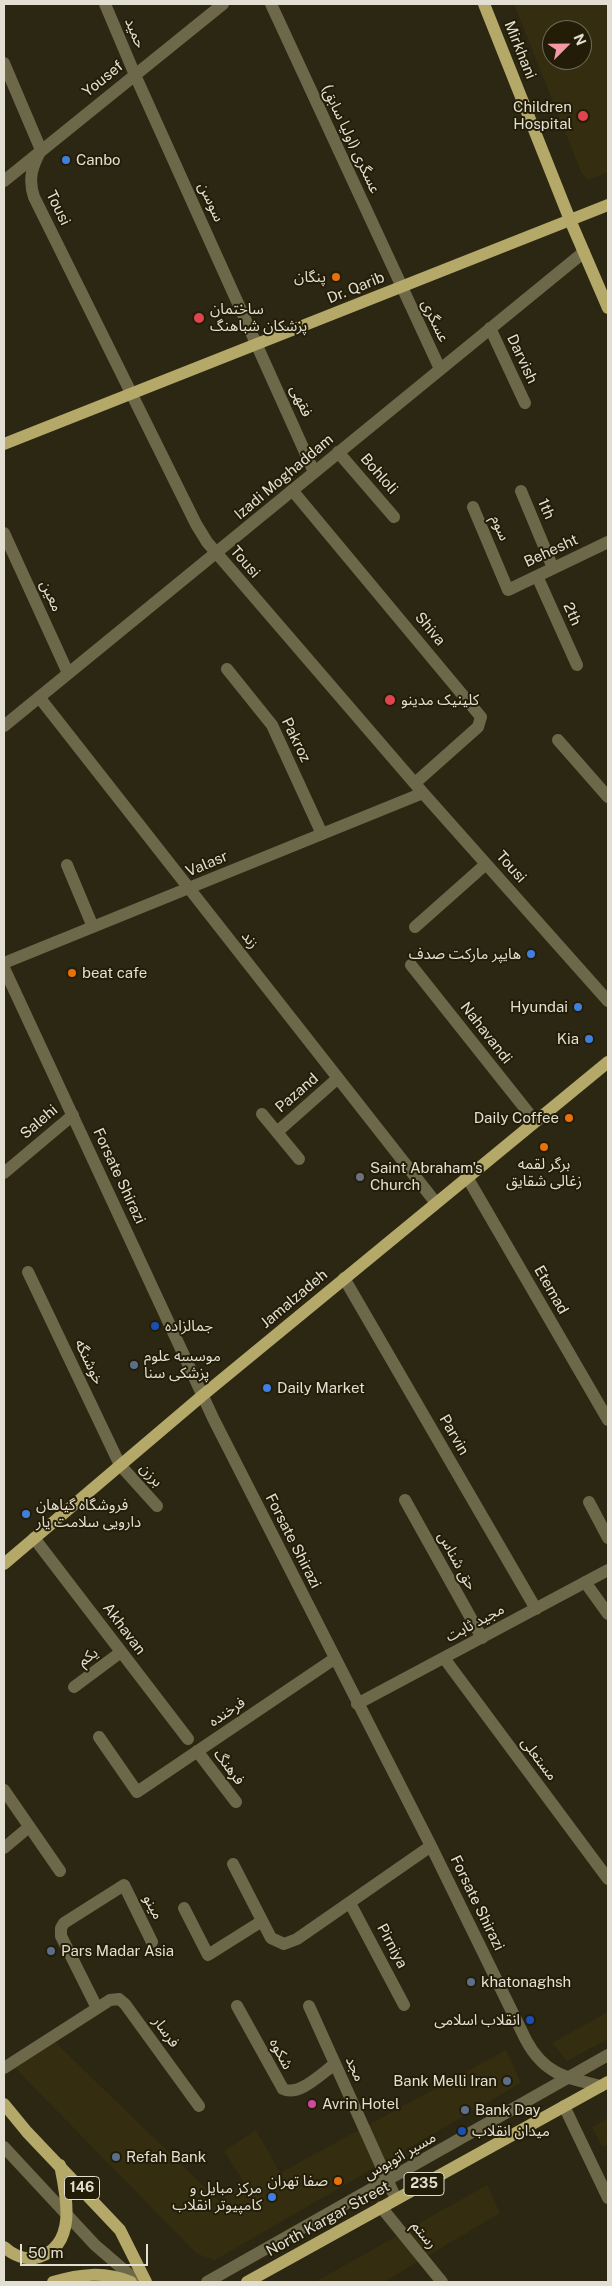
<!DOCTYPE html>
<html>
<head>
<meta charset="utf-8">
<style>
	body { margin:0 }
	#map { position:relative; width:612px; height:2286px; overflow:hidden; background:#2c2712; font-family:"Public Sans",sans-serif }
	canvas { display:block }
	.frame { position:absolute; inset:0; border:5px solid #e2dfd2; pointer-events:none }
	.north { position:absolute; left:542px; top:20px; width:50px; height:50px; box-sizing:border-box; background:#231d08; border:1px solid #6f6b59; border-radius:50%; rotate:67deg; font-size:14px; font-weight:700; line-height:20px; text-align:center; color:#e2dfd2 }
	.north::after { content:''; display:block; margin:auto; width:18px; height:22px; background:#f49aa7; clip-path:polygon(50% 0,100% 100%,50% 72%,0 100%) }
	.scale { position:absolute; left:20px; top:2244px; width:128px; height:22px; box-sizing:border-box; border:2px solid #e2dfd2; border-top:0; padding-left:6px; font-size:15px; line-height:18px; white-space:nowrap; color:#e2dfd2; -webkit-text-stroke:4px #231d08; paint-order:stroke }
</style>
</head>
<body>
<div id="map">
<canvas width="612" height="2286"></canvas>
<div class="frame"></div>
<div class="north">N</div>
<div class="scale">50 m</div>
</div>
<script>
const ctx = document.querySelector('canvas').getContext('2d');
ctx.lineJoin = 'round';
function paint(path, color) {
  ctx.fillStyle = color;
  ctx.fill(path, 'evenodd');
}
function stroke(path, color, width, dash) {
  ctx.strokeStyle = color;
  ctx.lineWidth = width;
  ctx.lineCap = dash ? 'butt' : 'round';
  ctx.setLineDash(dash || []);
  ctx.stroke(path);
}
function drawText(font, color, halo, rows, align = 'center') {
  ctx.font = font + ' "Public Sans","Noto Sans Arabic",sans-serif';
  ctx.lineWidth = 4;
  ctx.setLineDash([]);
  ctx.textBaseline = 'middle';
  ctx.strokeStyle = halo;
  ctx.fillStyle = color;
  for (const [text, x, y, turn = 0] of rows) {
    ctx.save();
    ctx.translate(x, y);
    ctx.rotate((+turn || 0) * Math.PI / 180);
    ctx.textAlign = isNaN(turn) ? turn : align;
    if (halo) ctx.strokeText(text, 0, 0);
    ctx.fillText(text, 0, 0);
    ctx.restore();
  }
}
const built = new Path2D(`
	M514 4H608V172L589 180 582 174ZM552 30H582V60H552Z
	M608 2012V2039L567 2061 552 2043Z
	M55 2042 219 2201 244 2182 224 2151 256 2130 280 2173 506 2050 521 2083 215 2260 197 2254 15 2068Z
	M608 2118V2144L602 2147 592 2127Z
	M487 2185 500 2213 384 2282H315Z`);
const minor = new Path2D(`
	M105 4 135 75 314 472
	M271 4 440 369
	M4 63 41 150C32 166 28 179 34 197L196 524 207 542 423 793 608 1001
	M4 181 223 4
	M490 328 525 403
	M338 452 394 517
	M292 490 481 717 478 727 415 783
	M521 491 553 568
	M473 507 508 590 608 542
	M4 533 68 673
	M537 576 577 665
	M227 669 272 725 322 834
	M39 697 436 1203
	M4 726 584 252
	M558 740 608 797
	M67 865 93 927
	M415 927 486 864
	M4 963 423 793
	M411 965 535 1121
	M4 968 214 1420 431 1846 526 2040C544 2074 566 2078 601 2086
	M262 1114 299 1159
	M277 1132 338 1078
	M4 1173 73 1115
	M467 1177 608 1420
	M28 1272 120 1465 157 1506
	M344 1278 536 1609
	M405 1500 482 1638
	M589 1502 608 1538
	M34 1538 188 1739
	M585 1582 608 1614
	M444 1658 608 1879
	M74 1687 121 1652
	M357 1704 608 1570
	M99 1737 137 1792 334 1659
	M197 1751 236 1802
	M4 1790 60 1871
	M4 1848 29 1827
	M233 1864 271 1938 284 1944 297 1939 431 1846
	M350 1903 404 2005
	M184 1908 208 1955 262 1921
	M237 2006 283 2089C299 2097 322 2073 335 2064
	M309 2006 396 2199
	M97 2008 61 1936V1928L64 1923 124 1885 152 1942
	M4 2068 110 2000 119 1999 125 2004 199 2106
	M564 2106 608 2198
	M4 2147 95 2245 138 2282
	M381 2207 442 2282
	M207 2282 608 2055`);
const major = new Path2D(`
	M484 4 570 220 608 308
	M4 444 608 205
	M4 1564 203 1395 608 1062
	M4 2104 27 2132 120 2230 146 2282
	M4 2247C13 2255 26 2261 39 2257 78 2244 66 2195 60 2165
	M53 2282C80 2274 104 2271 131 2282
	M247 2282 608 2082`);
const markers = [
	[583,116,6,"#e0444e"],
	[66,160,5,"#3f7fe0"],
	[336,277,5,"#e8710a"],
	[199,318,6,"#e0444e"],
	[390,700,6,"#e0444e"],
	[531,954,5,"#3f7fe0"],
	[72,973,5,"#e8710a"],
	[578,1007,5,"#3f7fe0"],
	[589,1039,5,"#3f7fe0"],
	[569,1118,5,"#e8710a"],
	[544,1147,5,"#e8710a"],
	[360,1177,5,"#6b7280"],
	[155,1326,5,"#1a4fb4"],
	[134,1365,5,"#5c6f8a"],
	[267,1388,5,"#3f7fe0"],
	[26,1514,5,"#3f7fe0"],
	[51,1951,5,"#5c6f8a"],
	[471,1982,5,"#5c6f8a"],
	[530,2020,5,"#1a4fb4"],
	[507,2081,5,"#5c6f8a"],
	[312,2104,5,"#d1479c"],
	[465,2110,5,"#5c6f8a"],
	[462,2131,5,"#1a4fb4"],
	[116,2157,5,"#5c6f8a"],
	[338,2181,5,"#e8710a"],
	[272,2197,5,"#3f7fe0"]
];
const shields = [
	[424,2184,40],
	[82,2188,35]
];
const shieldNames = [
	["235",424,2184],
	["146",82,2188]
];
const streetNames = [
	["حمید",135,33,67],
	["Mirkhani",520,50,68],
	["Yousef",103,79,-39],
	["عسگری (اولیا سابق)",351,139,65],
	["سوسن",211,202,65],
	["Tousi",58,208,64],
	["Dr. Qarib",356,288,-22],
	["عسگری",435,321,65],
	["Darvish",522,359,65],
	["فقهی",301,401,66],
	["Bohloli",379,474,49],
	["Izadi Moghaddam",284,477,-40],
	["1th",546,509,67],
	["سوم",500,528,67],
	["Behesht",551,551,-25],
	["Tousi",245,562,49],
	["معین",51,596,65],
	["2th",572,614,66],
	["Shiva",430,629,50],
	["Pakroz",296,740,64],
	["Valasr",207,864,-23],
	["Tousi",511,867,48],
	["زند",250,940,52],
	["Nahavandi",486,1033,52],
	["Pazand",297,1093,-41],
	["Salehi",39,1122,-40],
	["Forsate Shirazi",119,1176,65],
	["Etemad",551,1290,60],
	["Jamalzadeh",294,1299,-40],
	["خوشنگه",89,1362,65],
	["Parvin",454,1435,60],
	["برزن",151,1475,48],
	["Forsate Shirazi",293,1541,63],
	["حق شناس",457,1561,61],
	["مجید ثابت",475,1623,-28],
	["Akhavan",124,1629,53],
	["یکم",88,1657,-37],
	["فرخنده",227,1712,-34],
	["مستعلی",539,1759,53],
	["فرهنگ",229,1767,53],
	["Forsate Shirazi",477,1903,64],
	["مینو",153,1907,63],
	["Pirniya",392,1946,62],
	["فرسار",166,2032,54],
	["شکوه",281,2054,62],
	["مجد",355,2069,66],
	["مسیر اتوبوس",400,2156,-30],
	["North Kargar Street",328,2219,-29],
	["رستم",424,2235,51]
];
const poiNames = [
	["Children",572,107,"right"],
	["Hospital",572,124,"right"],
	["Canbo",76,160],
	["پنگان",326,277,"right"],
	["ساختمان",210,309],
	["پزشکان شباهنگ",210,326],
	["کلینیک مدینو",401,700],
	["هايپر ماركت صدف",521,954,"right"],
	["beat cafe",82,973],
	["Hyundai",568,1007,"right"],
	["Kia",579,1039,"right"],
	["Daily Coffee",559,1118,"right"],
	["برگر لقمه",544,1164,"center"],
	["زغالی شقایق",544,1181,"center"],
	["Saint Abraham's",370,1168],
	["Church",370,1185],
	["جمالزاده",165,1326],
	["موسسه علوم",144,1356],
	["پزشکی سنا",144,1373],
	["Daily Market",277,1388],
	["فروشگاه گیاهان",36,1505],
	["دارویی سلامت یار",36,1522],
	["Pars Madar Asia",61,1951],
	["khatonaghsh",481,1982],
	["انقلاب اسلامی",520,2020,"right"],
	["Bank Melli Iran",497,2081,"right"],
	["Avrin Hotel",322,2104],
	["Bank Day",475,2110],
	["میدان انقلاب",472,2131],
	["Refah Bank",126,2157],
	["صفا تهران",328,2181,"right"],
	["مرکز مبایل و",262,2188,"right"],
	["کامپیوتر انقلاب",262,2205,"right"]
];
paint(built, '#342d10');
stroke(minor, '#6d684a', 12);
stroke(major, '#b4a969', 12);
for (const [x, y, r, color] of markers) {
  const dot = new Path2D();
  dot.arc(x, y, r, 0, 2 * Math.PI);
  ctx.fillStyle = color;
  ctx.fill(dot);
  stroke(dot, '#231d08', 2);
}
for (const [x, y, w] of shields) {
  const box = new Path2D();
  box.roundRect(x - w / 2, y - 11.5, w, 23, 4);
  ctx.fillStyle = '#231d08';
  ctx.fill(box);
  stroke(box, '#e2dfd2', 1);
}
drawText('bold 14px', '#e2dfd2', null, shieldNames);
drawText('15px', '#e2dfd2', '#231d08', streetNames);
drawText('15px', '#e2dfd2', '#231d08', poiNames, 'left');
</script>
</body>
</html>
